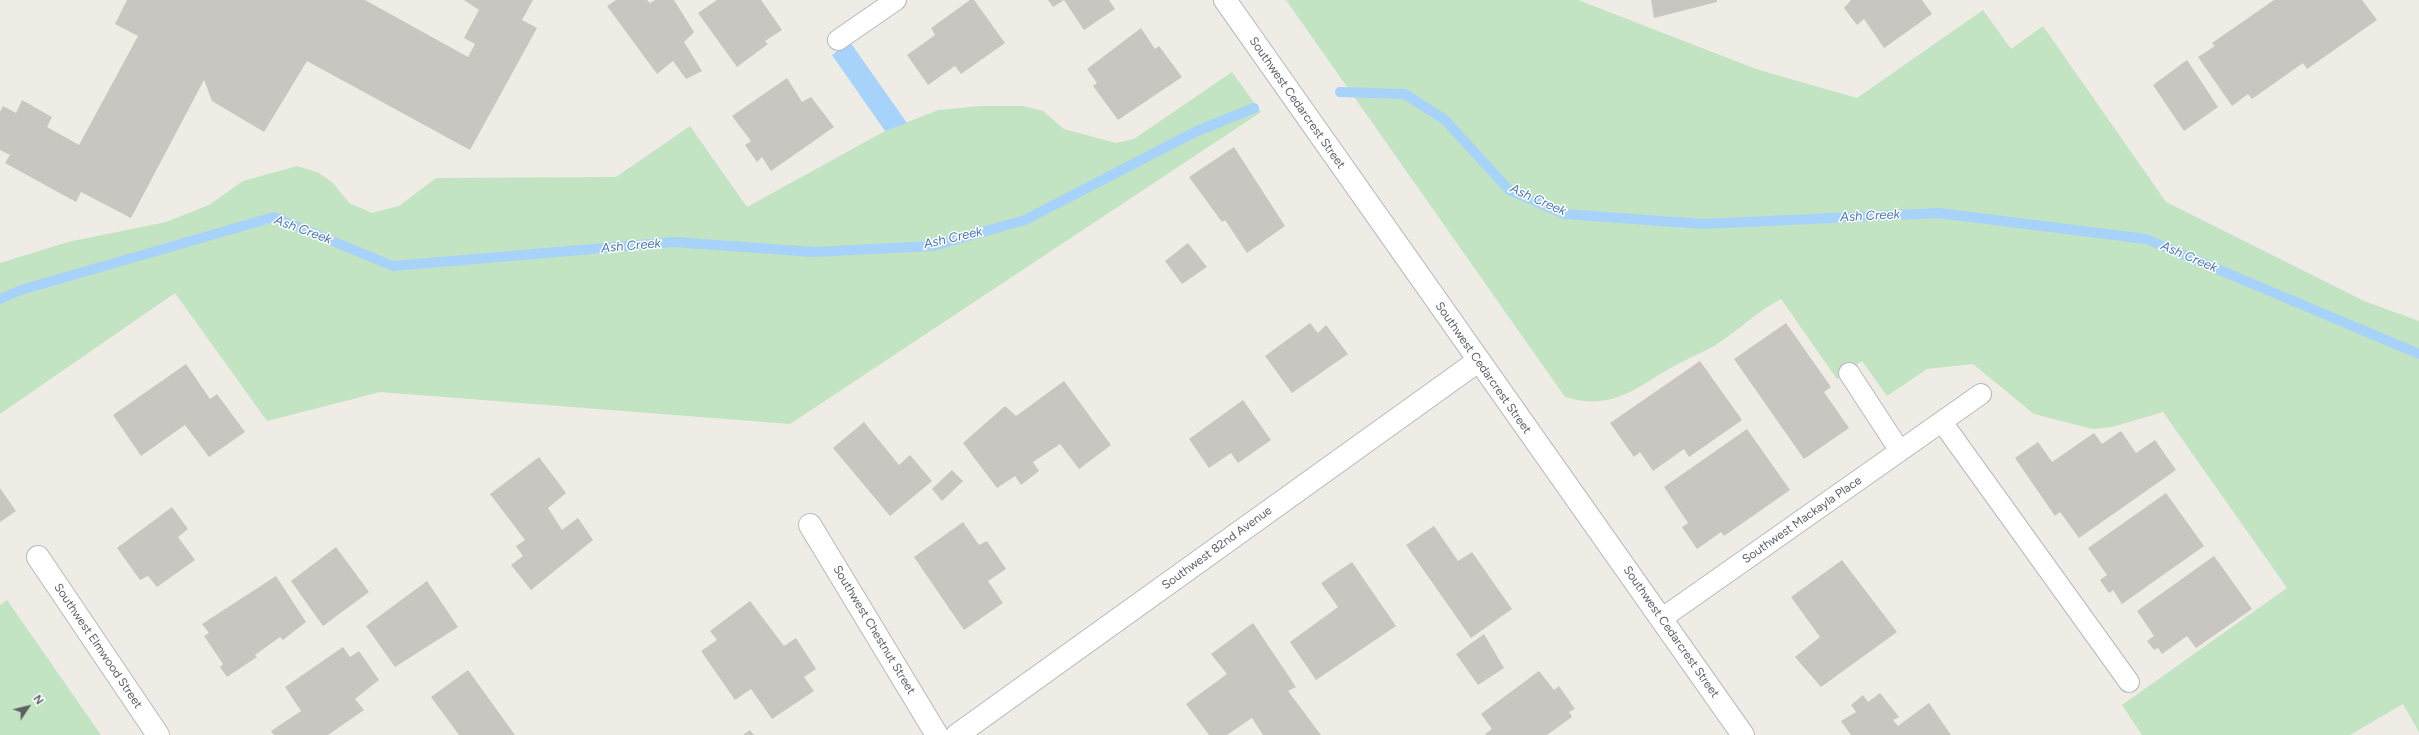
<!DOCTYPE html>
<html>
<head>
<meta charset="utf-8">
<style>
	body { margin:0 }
	#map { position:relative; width:2419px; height:735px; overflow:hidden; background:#eeece4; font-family:Figtree,sans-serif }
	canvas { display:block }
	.north { position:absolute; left:8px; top:687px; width:40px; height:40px; -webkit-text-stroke:3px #fff; paint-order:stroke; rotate:55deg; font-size:11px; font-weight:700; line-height:16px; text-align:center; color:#5c5f64 }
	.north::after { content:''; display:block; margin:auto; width:14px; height:18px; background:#5c5f64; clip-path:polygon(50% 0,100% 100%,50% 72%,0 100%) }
</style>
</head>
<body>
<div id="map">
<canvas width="2419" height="735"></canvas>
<div class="north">N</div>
</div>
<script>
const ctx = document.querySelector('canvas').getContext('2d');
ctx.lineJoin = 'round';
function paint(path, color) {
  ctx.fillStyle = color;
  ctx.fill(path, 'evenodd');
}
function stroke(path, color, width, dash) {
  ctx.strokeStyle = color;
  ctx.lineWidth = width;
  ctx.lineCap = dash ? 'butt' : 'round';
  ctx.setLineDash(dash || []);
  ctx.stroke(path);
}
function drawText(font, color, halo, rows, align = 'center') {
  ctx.font = font + ' Figtree,sans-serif';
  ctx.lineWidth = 3;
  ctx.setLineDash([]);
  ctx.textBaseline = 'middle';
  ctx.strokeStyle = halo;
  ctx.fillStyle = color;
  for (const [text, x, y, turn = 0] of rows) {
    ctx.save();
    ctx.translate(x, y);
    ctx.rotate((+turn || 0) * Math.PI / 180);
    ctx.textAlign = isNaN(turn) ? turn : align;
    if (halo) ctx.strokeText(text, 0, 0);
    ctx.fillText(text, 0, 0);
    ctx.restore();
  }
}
const green = new Path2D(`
	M1286 0H1578L1756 69 1857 98 1983 10 2011 49 2043 26 2166 202 2364 301 2419 321V732L2403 704 2350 735H2142L2122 705 2287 588 2163 412 2112 427 2092 429 2034 414 1973 364 1927 369 1887 396 1862 361 1837 379 1781 299C1757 311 1737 332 1714 346 1700 354 1686 359 1672 367 1634 389 1612 411 1565 397Z
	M1232 72 1261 112 790 424 380 392 267 421 175 293 0 414V263L68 242 166 222 209 205 243 181 297 166 319 173 333 183 349 203 372 213 399 206 436 178 616 177 690 126 747 207 885 131 938 110 981 106H1023L1043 111 1064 129 1116 143 1134 139Z
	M7 600 101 735H0V605Z`);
const water = new Path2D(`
	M850 42 907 123 885 131 832 55Z`);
const stream = new Path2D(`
	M1340 92 1405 94 1445 120 1509 190 1564 214 1703 224 1939 213 2146 239 2419 354
	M0 299 21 290 274 217 393 266 674 242 814 252 933 246 1025 220 1195 132 1254 108`);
const building = new Path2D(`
	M127 0H365L468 57 475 44 464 38 479 10 464 0H533L522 20 537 28 470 150 307 61 264 132 212 101 204 80 131 218 81 192 76 202 5 163 10 155 0 150V112L3 106 16 113 22 100 52 117 47 127 79 145 138 36 115 24Z
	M616 0H647L650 3 655 0H674L694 32 684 42 702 71 686 79 673 61 657 74 607 6Z
	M717 0H761L782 30 765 41 768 44 737 67 698 13Z
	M970 0H974L1005 43 961 74 955 66 928 85 907 55 935 35 931 28Z
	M1048 0H1064L1053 7Z
	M1064 0H1109L1115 9 1084 30Z
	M1651 0H1717V2L1654 18Z
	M1851 0H1922L1932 14 1884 48 1864 19 1857 25 1844 8Z
	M2274 0H2362L2377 20 2307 69 2303 63 2252 99 2248 94 2232 106 2198 57 2215 46 2212 43Z
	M1141 28 1155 49 1159 46 1182 77 1118 120 1093 86 1097 83 1087 69Z
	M2187 60 2218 107 2184 131 2153 85Z
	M787 78 802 102 811 97 834 127 771 171 762 157 757 162 745 145 751 141 732 116Z
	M1234 147 1285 226 1247 253 1225 220 1222 222 1189 177Z
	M1188 243 1207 267 1182 284 1165 261Z
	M1310 323 1318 333 1326 325 1348 354 1292 393 1265 356Z
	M1786 323 1831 387 1824 392 1849 428 1804 459 1734 359Z
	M1700 361 1742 420 1689 457 1684 449 1653 471 1640 452 1634 457 1610 423Z
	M186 364 210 399 217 394 245 432 209 457 185 425 141 456 113 415Z
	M1064 381 1111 445 1079 469 1060 444 1033 462 1039 471 1021 485 1015 476 997 488 963 443 1005 406 1016 416Z
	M1243 400 1271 440 1238 463 1231 453 1209 468 1189 439Z
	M864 422 899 465 910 455 932 481 890 516 833 448Z
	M1747 429 1790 490 1724 536 1721 532 1697 549 1682 527 1688 523 1664 487Z
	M2121 431 2136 453 2155 440 2176 470 2079 538 2060 512 2055 516 2015 458 2038 442 2052 462 2094 433 2102 444Z
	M539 457 566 493 548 508 562 530 578 518 593 540 531 590 511 565 523 556 516 546 525 540 490 494Z
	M952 470 963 481 942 501 932 489Z
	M0 488 16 511 0 522Z
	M2166 493 2204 546 2122 604 2113 590 2109 593 2100 580 2107 575 2088 548Z
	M172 507 188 529 178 537 195 560 157 587 148 576 140 580 117 548Z
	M963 522 979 545 987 541 1006 569 988 581 1003 603 964 630 914 557Z
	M1434 526 1458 561 1472 552 1512 609 1471 638 1406 545Z
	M336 547 369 592 323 626 291 581Z
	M2214 556 2252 609 2196 648 2187 636 2162 654 2158 648 2154 650 2147 641 2154 636 2137 611Z
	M1842 560 1897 632 1821 687 1795 657 1820 637 1791 597Z
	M1352 562 1396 626 1316 680 1290 642 1338 607 1321 583Z
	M276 576 306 622 283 640 280 637 255 655 257 657 227 677 220 667 223 664 204 636 209 633 202 624Z
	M427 581 458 627 395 667 366 626Z
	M750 601 784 646 796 638 816 669 804 677 814 691 772 719 751 689 735 700 701 651 717 640 710 631Z
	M1253 623 1296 687 1288 691 1321 735H1263L1252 718 1227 735H1209L1186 704 1227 674 1211 654Z
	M1484 634 1504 668 1478 685 1456 654Z
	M343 647 350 657 359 651 379 680 355 699 364 710 328 735H274L271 731 301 711 285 687Z
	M468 670 515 735H459L431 697Z
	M1539 671 1554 690 1559 686 1575 709 1569 712 1572 717 1547 735H1486L1485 734 1492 729 1481 714Z
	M1880 693 1899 717 1893 720 1898 726 1929 703 1951 735H1851L1841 721 1856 712 1851 705 1863 695 1868 702Z
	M750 730 754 735H743Z`);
const service = new Path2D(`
	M838 40 896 0
	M1849 373 1900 451
	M1942 422 2129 682
	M1661 619 1981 394`);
const minor = new Path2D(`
	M1225 0 1743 735
	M810 525 937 735
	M38 557 158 735
	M957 735 1478 361`);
const streetNames = [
	["Southwest Cedarcrest Street",1297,103,55],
	["Southwest Cedarcrest Street",1483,368,55],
	["Southwest Mackayla Place",1802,520,-35],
	["Southwest 82nd Avenue",1217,548,-36],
	["Southwest Chestnut Street",874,630,59],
	["Southwest Cedarcrest Street",1671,632,55],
	["Southwest Elmwood Street",98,646,56]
];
const waterNames = [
	["Ash Creek",1538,200,24],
	["Ash Creek",1870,216,-3],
	["Ash Creek",303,230,20],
	["Ash Creek",953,238,-13],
	["Ash Creek",631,246,-5],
	["Ash Creek",2189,257,23]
];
paint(green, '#c2e4c3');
paint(water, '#a7d2fa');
stroke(stream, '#a7d2fa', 10);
paint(building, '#c9c6c1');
stroke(service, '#b6b9bd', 22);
stroke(minor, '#b6b9bd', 24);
stroke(service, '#fff', 20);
stroke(minor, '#fff', 22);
drawText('12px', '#5c5f64', '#fff', streetNames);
drawText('italic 13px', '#4878b4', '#fff', waterNames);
</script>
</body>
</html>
